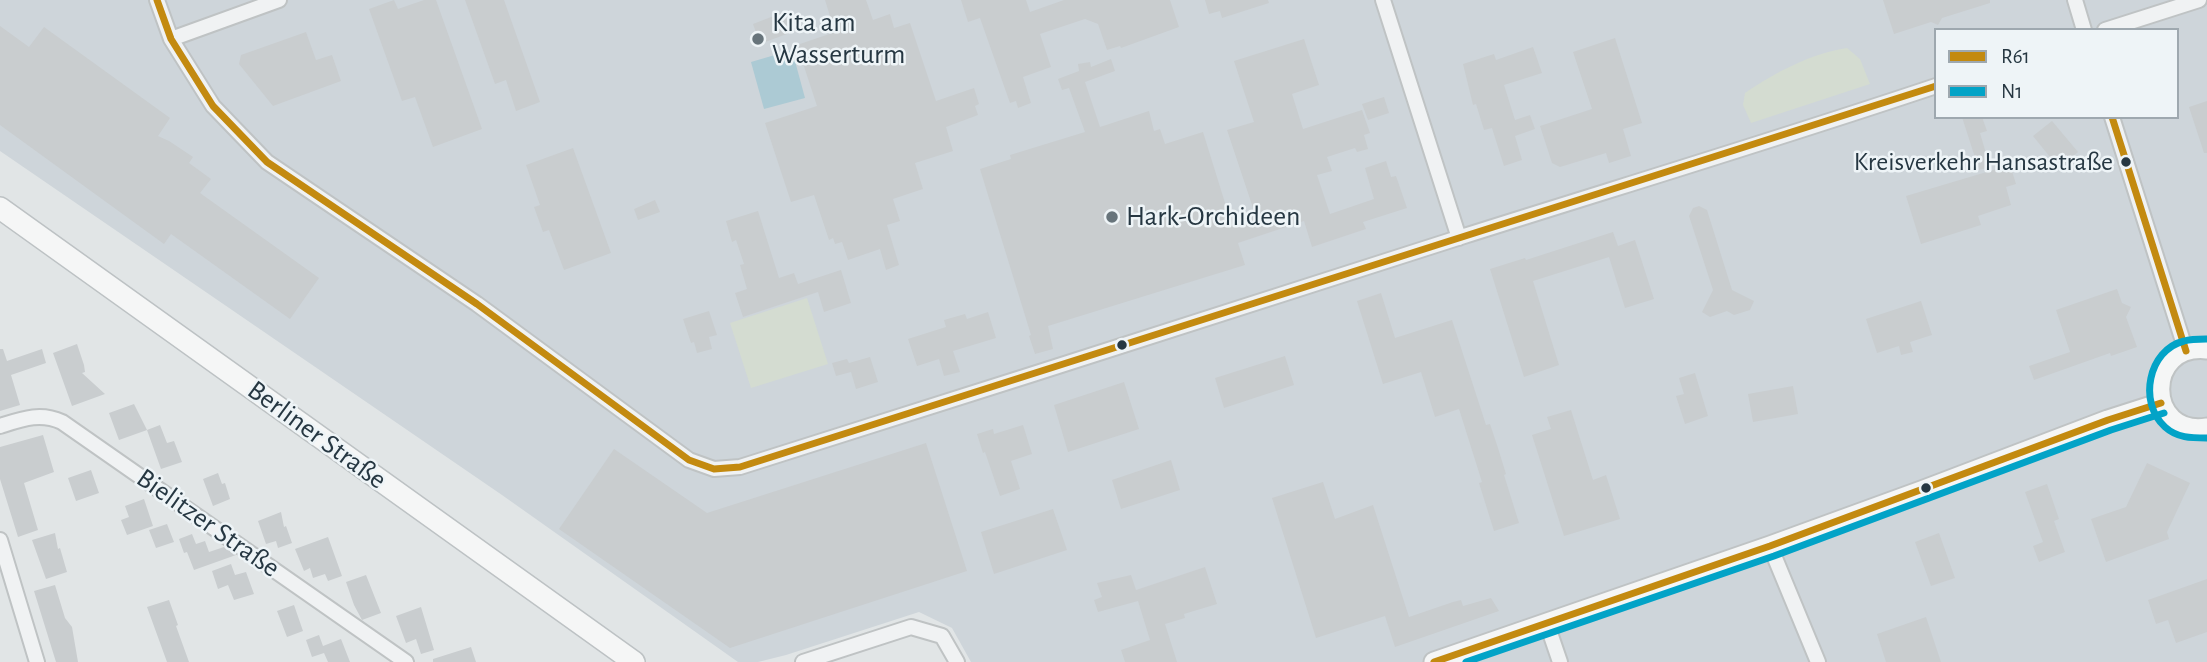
<!DOCTYPE html>
<html>
<head>
<meta charset="utf-8">
<style>
	body { margin:0 }
	#map { position:relative; width:2207px; height:662px; overflow:hidden; background:#e1e5e6; font-family:"Alegreya Sans",sans-serif }
	canvas { display:block }
	.legend { position:absolute; left:1934px; top:28px; width:245px; height:91px; box-sizing:border-box; background:#eef4f7; border:2px solid #9ea8af; margin:0; padding:9px 12px; list-style:none; font-size:21px; color:#263742 }
	.legend li { display:flex; align-items:center; gap:14px; height:35px }
	.legend b { width:35px; border:2px solid #9ea8af }
</style>
</head>
<body>
<div id="map">
<canvas width="2207" height="662"></canvas>
<ul class="legend">
<li><b style="height:9px;background:#c38a10"></b>R61</li>
<li><b style="height:9px;background:#02a3c7"></b>N1</li>
</ul>
</div>
<script>
const ctx = document.querySelector('canvas').getContext('2d');
ctx.lineJoin = 'round';
function paint(path, color) {
  ctx.fillStyle = color;
  ctx.fill(path, 'evenodd');
}
function stroke(path, color, width, dash) {
  ctx.strokeStyle = color;
  ctx.lineWidth = width;
  ctx.lineCap = dash ? 'butt' : 'round';
  ctx.setLineDash(dash || []);
  ctx.stroke(path);
}
function drawText(font, color, halo, rows, align = 'center') {
  ctx.font = font + ' "Alegreya Sans",sans-serif';
  ctx.lineWidth = 5;
  ctx.setLineDash([]);
  ctx.textBaseline = 'middle';
  ctx.strokeStyle = halo;
  ctx.fillStyle = color;
  for (const [text, x, y, turn = 0] of rows) {
    ctx.save();
    ctx.translate(x, y);
    ctx.rotate((+turn || 0) * Math.PI / 180);
    ctx.textAlign = isNaN(turn) ? turn : align;
    if (halo) ctx.strokeText(text, 0, 0);
    ctx.fillText(text, 0, 0);
    ctx.restore();
  }
}
const built = new Path2D(`
	M0 0H2207V662H971L952 628 919 612 786 655 758 662H738L502 495 0 151ZM1936 30H2177V117H1936Z`);
const green = new Path2D(`
	M1847 48 1860 59 1870 84 1751 123 1743 105 1745 93C1776 72 1810 54 1847 48Z
	M807 298 828 364 751 388 730 323Z`);
const water = new Path2D(`
	M792 50 805 98 764 109 751 62Z`);
const building = new Path2D(`
	M394 0 398 9 424 0H436L482 129 433 147 415 97 402 101 369 9Z
	M465 0H504L540 102 516 111 506 80 495 84Z
	M825 0H866L873 20 890 14 894 28 910 23 936 101 974 88 979 104 975 106 978 115 946 127 953 151 915 163 923 189 893 199 900 221 887 225 899 265 886 270 880 249 848 260 842 242 835 244 833 238 829 240 814 195 791 202 765 123 817 106 797 45 835 32Z
	M961 0H1026L1030 12 1064 0H1170L1179 27 1121 48 1120 46 1107 50 1098 24 1085 19 1040 34 1051 67 1023 77 1031 103 1018 108 1016 101 1010 103 980 18 968 22Z
	M1205 0H1268L1269 3 1222 18 1220 11 1209 14Z
	M1883 0H1990V3L1942 18 1938 25 1931 22 1894 34Z
	M784 12 792 32 760 44 753 24Z
	M0 26 29 47 44 27 170 118 158 136 169 141 193 157 189 163 211 179 200 193 319 278 290 319 171 234 164 244 0 125Z
	M306 32 316 60 332 55 341 81 273 106 239 64 241 55Z
	M1615 38 1642 123 1623 129 1631 156 1609 163 1606 153 1560 167 1552 163 1540 126 1592 109 1573 52Z
	M1304 39 1319 85 1292 94 1303 129 1362 110 1370 133 1364 135 1368 149 1357 152 1355 148 1327 157 1332 171 1317 175 1330 214 1374 199 1365 168 1386 161 1391 177 1396 176 1407 208 1363 222 1366 229 1312 247 1304 221 1238 243 1245 265 1048 326 1053 349 1035 354 1029 336 1031 335 980 169 1011 159 1010 155 1085 132 1069 88 1062 90 1058 79 1079 71 1078 64 1090 62 1091 67 1111 59 1115 71 1085 82 1100 127 1149 111 1154 131 1160 129 1165 144 1203 132 1230 219 1254 211 1227 130 1254 122 1234 61Z
	M1533 47 1542 73 1504 85 1515 120 1530 115 1535 129 1515 136 1522 160 1504 166 1492 128 1484 130 1476 104 1473 105 1463 64 1494 54 1496 60Z
	M1384 97 1389 113 1368 120 1362 104Z
	M2207 101V153H2204L2189 107Z
	M1962 117H1982L1987 131 1980 133 1990 167 1979 170Z
	M2052 121 2078 152 2059 168 2033 136Z
	M573 148 611 253 564 270 549 230 543 232 534 207 540 205 526 165Z
	M2010 165 2016 184 2006 187 2011 205 1978 216 1981 225 1921 244 1906 196Z
	M655 200 660 212 638 220 634 209Z
	M1699 206 1707 210 1732 290 1754 301 1750 310 1734 315 1727 311 1710 317 1702 312 1713 290 1689 216 1693 208Z
	M758 211 779 278 794 273 798 284 841 270 851 303 824 312 818 292 743 317 735 293 747 289 740 265 744 264 736 240 732 242 726 221Z
	M1613 232 1618 246 1635 240 1654 299 1625 308 1609 257 1533 281 1559 365 1524 377 1490 269 1525 258 1526 260Z
	M2117 289 2122 303 2131 307 2126 317 2137 347 2111 356 2110 353 2034 380 2029 366 2070 352 2056 310Z
	M1381 293 1395 338 1452 320 1486 425 1490 424 1498 448 1506 474 1504 475 1519 523 1494 531 1479 483 1482 482 1459 409 1435 417 1421 372 1383 384 1357 301Z
	M1921 301 1932 335 1910 342 1913 352 1901 355 1899 346 1877 353 1866 319Z
	M709 311 717 335 709 337 712 349 697 353 694 342 691 343 683 319Z
	M988 312 996 338 953 351 960 372 944 376 939 359 917 366 908 339 946 327 944 320 965 314 967 319Z
	M77 344 84 365 85 372 82 373 105 394 72 406 53 353Z
	M0 349H3L7 361 42 349 46 363 11 375 20 405 0 411Z
	M1285 356 1294 385 1224 408 1215 378Z
	M870 357 878 382 856 389 851 372 836 376 832 363 847 359 849 363Z
	M1695 373 1708 416 1685 424 1676 396 1684 394 1679 378Z
	M1124 382 1139 429 1068 452 1054 405Z
	M1793 386 1798 414 1753 422 1748 394Z
	M134 404 147 430 160 425 167 443 174 441 182 462 161 469 147 430 119 440 109 413Z
	M1571 410 1593 480 1606 475 1620 519 1564 536 1532 435 1551 429 1547 417Z
	M1023 425 1032 454 1011 461 1020 489 1000 496 985 452 983 453 977 434 993 429 994 434Z
	M43 435 54 472 24 483 38 530 18 537 0 479V447Z
	M926 443 967 571 730 648 559 529 614 449 707 513Z
	M1171 460 1180 490 1121 509 1112 480Z
	M2147 463 2190 483 2167 532 2169 539 2106 562 2091 519 2126 507Z
	M91 470 99 493 76 501 68 478Z
	M218 473 222 484 225 483 230 499 213 506 203 479Z
	M1323 482 1335 519 1373 505 1409 617 1453 602 1461 600 1463 606 1491 598 1499 611 1395 647 1385 616 1316 638 1272 498Z
	M2047 484 2059 519 2054 521 2065 552 2039 562 2033 546 2043 542 2025 492Z
	M144 499 153 526 127 535 121 520 129 517 125 506Z
	M1053 509 1067 550 994 574 981 532Z
	M281 512 284 527 286 526 292 543 278 548 276 541 266 544 258 521Z
	M167 524 174 542 156 548 149 530Z
	M55 533 58 549 60 548 67 572 46 579 32 540Z
	M1939 533 1955 578 1931 586 1915 542Z
	M192 534 196 544 205 541 209 552 224 547 236 555 194 570 187 552 184 553 179 539Z
	M328 537 342 576 328 581 325 574 313 578 310 568 304 571 295 549Z
	M231 564 235 575 246 572 254 594 234 600 228 585 218 589 212 571Z
	M1205 567 1217 604 1184 614 1185 618 1165 624 1177 662H1125L1121 650 1150 640 1138 601 1098 612 1094 600 1102 597 1097 583 1131 575 1136 590Z
	M366 575 381 613 362 620 354 605 346 582Z
	M2207 579V632L2176 643 2168 620 2156 624 2148 600Z
	M55 585 65 618 72 627 78 662H56L34 591Z
	M169 600 178 625 176 626 189 662H167L147 607Z
	M294 605 303 631 287 637 277 611Z
	M421 607 434 650 421 654 416 639 406 643 396 616Z
	M1926 617 1941 662H1886L1877 634Z
	M319 635 323 646 341 639 350 662H328L324 653 312 657 306 640Z
	M471 647 476 662H433V659Z`);
const street = new Path2D(`
	M157 0 171 39 213 106 267 162 477 304 689 460 714 469 740 467C981 392 1220 313 1461 237 1619 187 1778 139 1936 86
	M1383 0 1459 238
	M2075 0 2084 30
	M2105 30 2199 0
	M171 39 279 0
	M2112 117 2186 351
	M0 426C22 419 40 412 62 422L406 662
	M0 540 37 662
	M1770 546 1818 662
	M1547 624 1560 662
	M803 662 911 627 942 636 957 662`);
const secondary = new Path2D(`
	M2207 349C2143 342 2145 438 2207 428
	M1434 662 1770 546 1924 490 2108 420 2161 403`);
const primary = new Path2D(`
	M0 208 634 662`);
const bus1 = new Path2D(`
	M157 0 171 39 213 106 267 162 477 304 689 460 714 469 740 467 1936 86
	M2112 117 2186 351
	M1434 662 1770 546 2108 420 2161 403`);
const bus2 = new Path2D(`
	M2206 339C2199 339 2191 339 2184 341 2148 350 2138 403 2165 427 2177 438 2191 438 2207 438
	M1466 662 1774 556 2111 430 2164 413`);
const markers = [
	[758,39,7,"#67747b"],
	[2126,162,6,"#263742"],
	[1112,217,7,"#67747b"],
	[1122,345,6,"#263742"],
	[1926,488,6,"#263742"]
];
const busNames = [
	["Kreisverkehr Hansastraße",2113,162]
];
const poiNames = [
	["Kita am",772,23],
	["Wasserturm",772,55],
	["Hark-Orchideen",1126,217]
];
const streetNames = [
	["Berliner Straße",317,435,36],
	["Bielitzer Straße",208,523,35]
];
paint(built, '#ced5da');
paint(green, '#d4dcd1');
paint(water, '#accad4');
paint(building, '#c9cdcf');
stroke(street, '#bfc3c4', 18);
stroke(secondary, '#bfc3c4', 23);
stroke(primary, '#bdc2c4', 24);
stroke(street, '#f0f2f3', 14);
stroke(secondary, '#f5f6f6', 19);
stroke(primary, '#f5f6f6', 21);
stroke(bus1, '#c38a10', 7);
stroke(bus2, '#02a3c7', 7);
for (const [x, y, r, color] of markers) {
  const dot = new Path2D();
  dot.arc(x, y, r, 0, 2 * Math.PI);
  ctx.fillStyle = color;
  ctx.fill(dot);
  stroke(dot, '#eef4f7', 2.5);
}
drawText('26px', '#263742', '#eef4f7', busNames, 'right');
drawText('28px', '#263742', '#eef4f7', poiNames, 'left');
drawText('28px', '#263742', '#eef4f7', streetNames);
</script>
</body>
</html>
